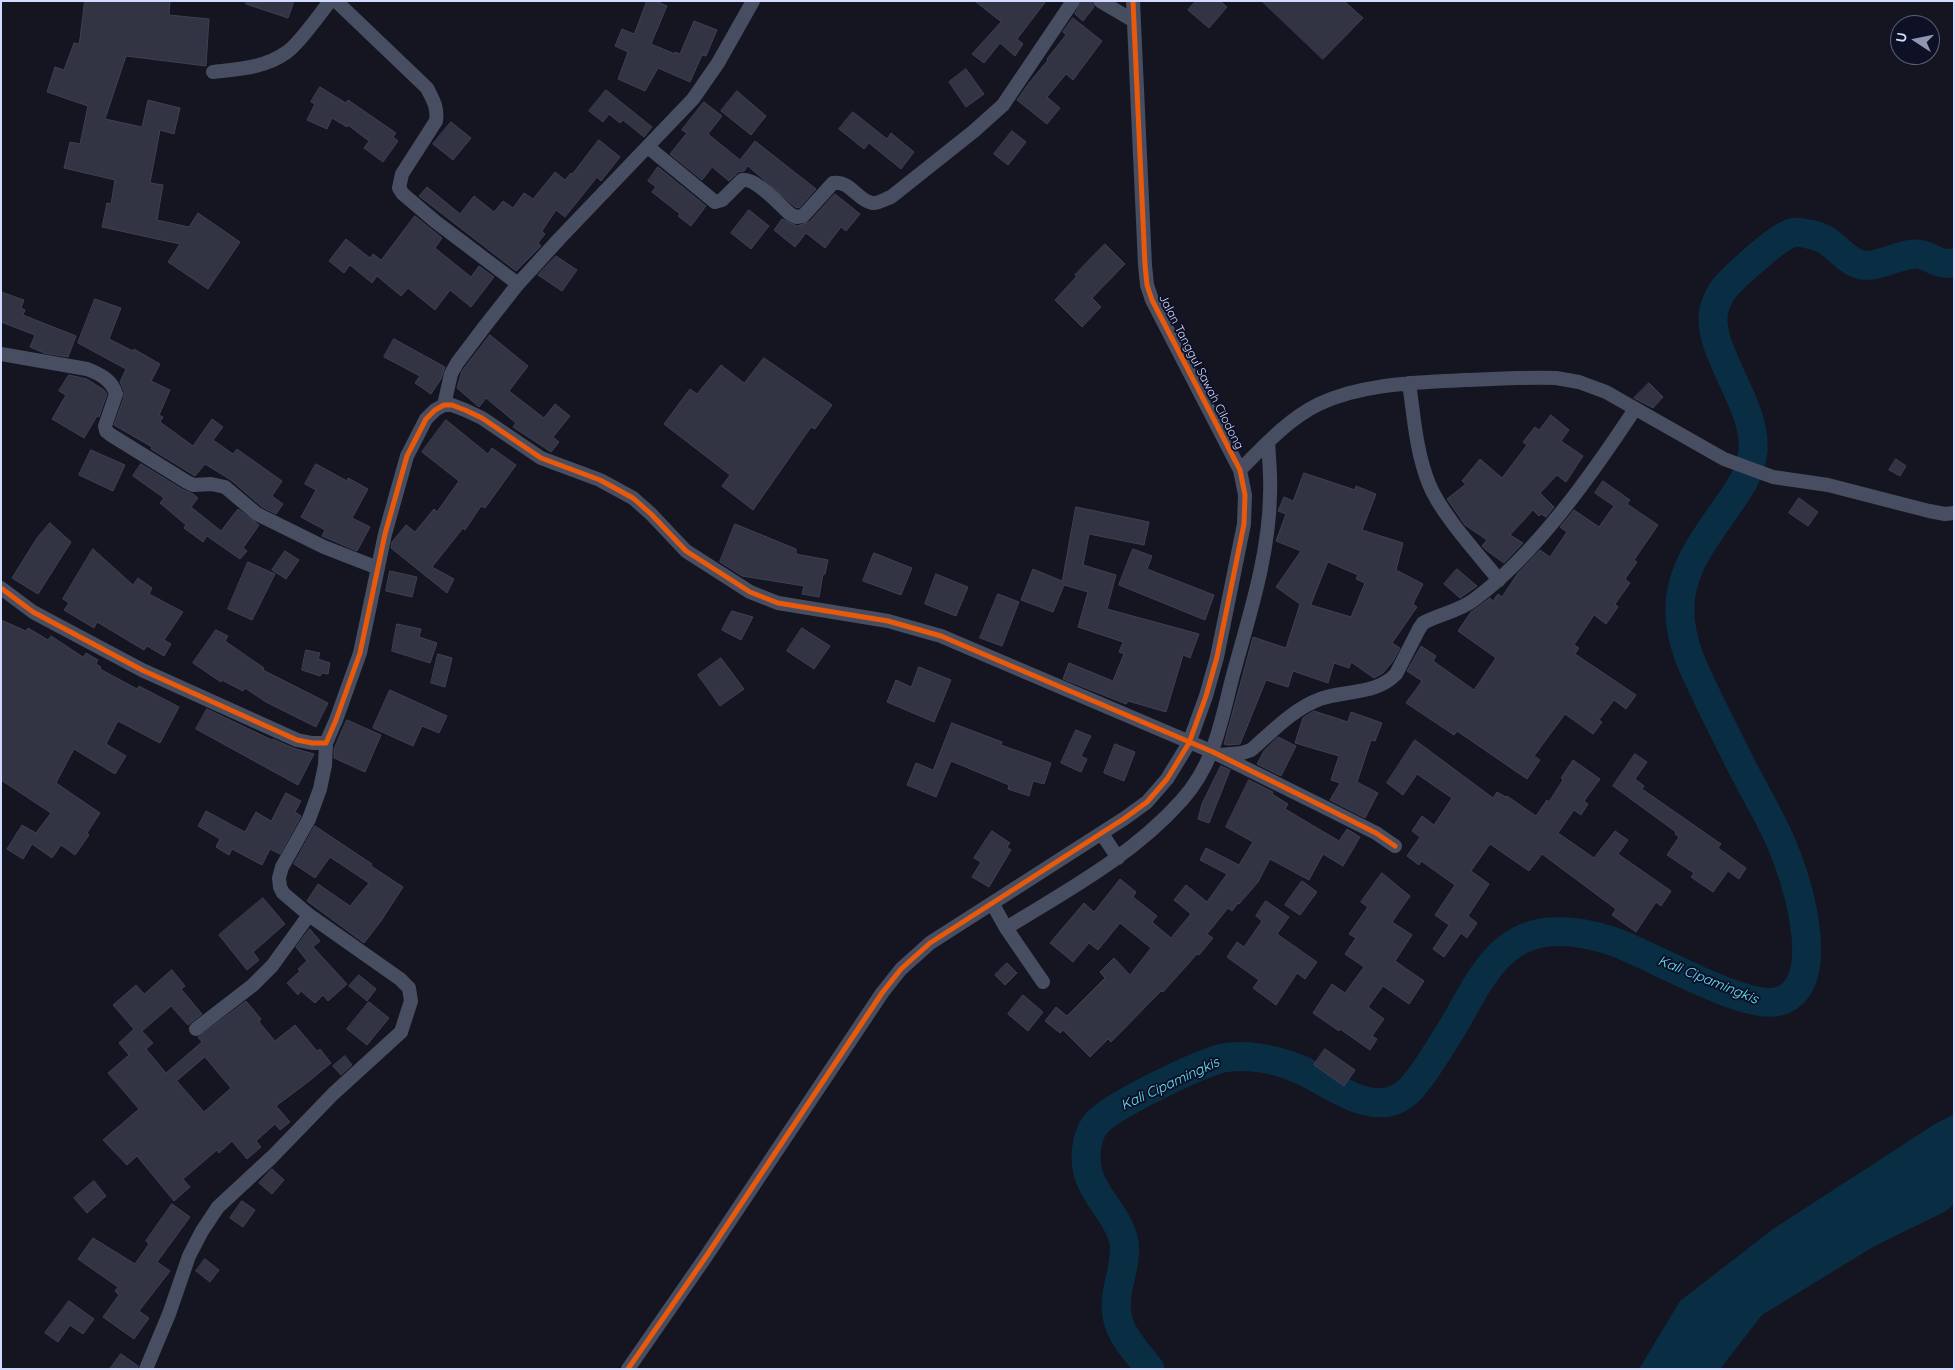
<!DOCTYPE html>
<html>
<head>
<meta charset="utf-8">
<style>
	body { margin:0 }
	#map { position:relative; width:1955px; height:1370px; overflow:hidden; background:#141520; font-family:Quicksand,sans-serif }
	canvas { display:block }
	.frame { position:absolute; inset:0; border:2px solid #d3daff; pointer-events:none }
	.north { position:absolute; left:1890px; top:15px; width:50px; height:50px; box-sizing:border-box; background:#0e1126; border:1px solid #5d617d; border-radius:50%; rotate:281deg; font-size:14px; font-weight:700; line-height:20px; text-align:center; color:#d3daff }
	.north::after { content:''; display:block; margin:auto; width:18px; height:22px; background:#9095b1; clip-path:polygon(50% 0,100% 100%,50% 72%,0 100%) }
</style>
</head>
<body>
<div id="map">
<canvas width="1955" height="1370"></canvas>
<div class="frame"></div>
<div class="north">U</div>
</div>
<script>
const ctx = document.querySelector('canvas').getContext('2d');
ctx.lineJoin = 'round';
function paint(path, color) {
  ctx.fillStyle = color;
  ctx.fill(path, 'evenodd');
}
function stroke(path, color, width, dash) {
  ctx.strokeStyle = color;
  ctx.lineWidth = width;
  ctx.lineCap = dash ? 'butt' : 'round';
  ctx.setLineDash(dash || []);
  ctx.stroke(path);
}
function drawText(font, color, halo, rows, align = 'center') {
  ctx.font = font + ' Quicksand,sans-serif';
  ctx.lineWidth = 4;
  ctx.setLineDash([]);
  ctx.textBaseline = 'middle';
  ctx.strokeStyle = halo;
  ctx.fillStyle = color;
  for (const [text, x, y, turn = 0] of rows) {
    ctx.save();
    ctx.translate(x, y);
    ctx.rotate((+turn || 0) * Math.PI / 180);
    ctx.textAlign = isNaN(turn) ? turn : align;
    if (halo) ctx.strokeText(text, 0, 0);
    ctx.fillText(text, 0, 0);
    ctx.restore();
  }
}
const water = new Path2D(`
	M1954 1114V1204L1946 1211 1873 1247 1762 1315 1720 1369H1639L1680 1301 1773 1229 1935 1124Z`);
const river = new Path2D(`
	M1150 1369C1126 1339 1109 1324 1119 1284 1122 1270 1126 1257 1124 1242 1119 1217 1097 1200 1089 1176 1084 1160 1085 1139 1095 1125 1108 1107 1192 1068 1216 1060 1241 1052 1275 1059 1299 1069 1328 1081 1365 1114 1397 1099 1410 1093 1418 1080 1426 1069 1434 1057 1442 1045 1449 1033 1475 992 1493 937 1549 932 1569 930 1593 935 1612 941 1648 953 1747 1012 1780 1001 1828 985 1799 889 1786 855 1775 825 1758 798 1743 769 1732 747 1721 725 1710 703 1703 687 1694 671 1688 654 1666 591 1691 558 1726 508 1738 491 1751 473 1753 451 1757 403 1705 350 1714 309 1716 303 1719 295 1723 290 1731 279 1775 240 1787 235 1795 231 1800 232 1808 234 1834 237 1841 260 1862 265 1876 268 1898 255 1914 254 1926 253 1932 261 1943 263 1947 264 1950 263 1954 263`);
const building = new Path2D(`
	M85 1H170L169 15 209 19 206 66 126 56 105 119 142 127 148 100 180 108 174 134 160 130 150 183 163 185 157 220 189 227 198 213 240 242 208 289 168 262 180 244 102 227 107 203 111 204 115 180 64 168 70 142 80 144 88 106 47 92 55 67 64 70 74 43 79 44Z
	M247 1H294L288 18 246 4Z
	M647 1H656L667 6 651 44 675 54V52L680 54 694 21 717 30 706 56 702 55 690 82 658 68 645 91 618 79 628 52 615 46 622 29 634 34Z
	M975 1H1046L1017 39 1023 44 1015 56 1000 43 984 63 972 54 1001 22Z
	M1082 1H1091L1094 7 1083 21 1075 14Z
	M1196 1H1220L1227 7 1209 28 1188 10Z
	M1262 1H1344L1363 18 1323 59Z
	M1073 18 1102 41 1073 80 1066 74 1047 97 1060 108 1047 124 1017 100 1029 83 1048 60 1047 59 1066 35 1063 32Z
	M966 69 984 94 966 107 949 82Z
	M320 87 346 103 348 100 396 133 393 137 398 141 383 162 364 148 369 141 348 125 347 127 332 118 327 129 307 120 315 104 311 102Z
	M606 90 652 127 644 137 623 120 620 123 609 114 603 122 589 111Z
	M737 91 766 116 751 135 721 111Z
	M704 102 722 116 708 134 740 160 755 141 816 189 799 208 795 207 748 166 744 171 738 172 729 181 712 167 702 180 670 154 687 133 682 130Z
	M853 112 887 139 891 133 914 152 901 169 869 143 864 149 839 129Z
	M451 122 471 138 453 160 433 144Z
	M1012 131 1026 142 1008 165 994 154Z
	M599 140 620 157 601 181 597 177 565 217 556 210 542 231 545 234 538 243 541 246 516 271 419 196 427 187 460 214 474 196 494 212 503 201 513 208 524 193 533 199 555 172 565 180 571 173 572 174Z
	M658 167 706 206 691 226 678 216 680 214 652 192 656 187 648 181Z
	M835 194 860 214 846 231 841 227 825 248 806 233 795 247 774 230 782 219 797 226 809 222Z
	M749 210 769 226 751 249 731 233Z
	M415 216 442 238 435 248 471 277 479 266 494 277 471 307 450 290 435 310 408 288 401 296 377 276 372 283 350 265 344 273 329 261 346 239 370 258 373 254 381 260Z
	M1105 244 1125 264 1092 298 1101 307 1082 327 1055 300 1077 276 1075 275Z
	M556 256 577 270 562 291 538 275Z
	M1 292 24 300 21 308 25 310 23 315 76 336 68 357 44 353 30 347 35 335 1 322Z
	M95 299 121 308 109 339 133 351 134 349 160 364 151 381 170 390 159 415 163 417 160 422 193 446 212 419 223 427 213 440 233 454 237 449 282 481 272 496 283 504 276 514 262 507 231 480 205 464 195 476 151 449 152 447 114 425 124 397V391L120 382 126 369 78 343Z
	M490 335 528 366 509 391 544 418 555 404 570 416 553 437 559 442 551 452 513 427 516 423 486 398 479 407 457 388 462 371Z
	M394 339 445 367 441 379 431 394 415 383 420 376 384 357Z
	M764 358 832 405 815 429 811 427 753 510 722 486 730 475 664 424 690 389 697 394 721 365 744 383Z
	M69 375 87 379 104 390 107 394 99 417 97 416 84 438 52 419 66 395 59 391Z
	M1649 383 1663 397 1653 408 1634 398Z
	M1551 415 1569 430 1561 441 1583 456 1566 482 1557 475 1540 493 1554 507 1546 517 1541 514 1539 516 1533 510 1510 535 1523 543 1504 563 1486 550 1482 546 1487 540 1465 525 1447 499 1466 484 1462 481 1480 459 1502 478 1527 445 1523 442 1535 427 1539 430Z
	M446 420 488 454 492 448 516 465 485 508 481 506 465 530 463 528 432 567 454 579 447 593 391 548 392 542 406 525 415 532 434 509 437 512 459 481 422 452Z
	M91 450 125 465 113 491 79 475Z
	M1896 459 1906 466 1900 476 1889 470Z
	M141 464 182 489 193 494 198 498 191 507 221 531 238 509 259 525 243 548 247 551 240 559 207 536 203 542 184 528 186 525 160 503 164 498 133 476Z
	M316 464 347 481 348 478 368 489 352 518 370 527 357 551 322 536 325 530 301 517 316 490 305 484Z
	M1304 473 1355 490 1356 486 1376 494 1362 530 1403 543 1396 570 1423 584 1413 604 1417 607 1392 643 1400 648 1393 661 1383 673 1374 678 1351 662 1349 668 1334 663 1328 683 1293 671 1288 687 1266 680 1240 744 1228 745 1224 744 1253 637 1286 648 1300 604 1276 587 1301 551 1276 541 1286 514 1278 511 1284 497 1293 501ZM1328 562 1358 575 1356 579 1365 583 1351 617 1311 605Z
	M1603 481 1630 500 1627 504 1658 525 1634 560 1637 562 1625 579 1630 583 1615 604 1618 607 1606 624 1594 615 1574 645 1579 648 1575 654 1636 695 1626 709 1614 700 1599 720 1602 722 1593 734 1565 714 1534 756 1540 760 1527 779 1457 731 1454 735 1406 703 1422 681 1407 671 1421 646 1436 656 1433 661 1474 690 1496 658 1458 631 1471 612 1490 598 1493 601 1498 594 1502 597 1518 573 1540 550 1550 557 1567 532 1560 527 1574 510 1599 527 1614 506 1595 493Z
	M1799 498 1818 512 1808 526 1789 513Z
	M1076 507 1149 522 1144 545 1089 534 1083 565 1116 575 1107 609 1199 634 1190 658 1183 655 1166 712 1128 701 1126 704 1063 679 1069 663 1113 681 1124 654 1119 652 1123 642 1078 627 1088 592 1064 585 1053 612 1021 600 1033 569 1062 581Z
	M50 523 71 542 38 594 12 578 37 538Z
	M735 524 796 549V554L828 560 825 574H823L819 597 802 594 804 586 742 576 720 562Z
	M93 549 133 585 138 578 152 588 149 594 183 612 164 640 171 644 164 656 147 646 144 650 97 622 94 628 64 610 69 603 63 599Z
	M1133 549 1152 556 1147 569 1214 595 1205 620 1119 585Z
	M285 551 299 560 286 579 272 570Z
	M874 553 912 568 901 595 863 581Z
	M248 562 275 574 252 620 228 609Z
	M1457 569 1477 586 1460 598 1444 584Z
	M390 571 417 577 412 597 386 591Z
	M936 574 968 587 956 616 925 604Z
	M998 594 1019 602 1002 646 980 638Z
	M732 611 753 617 741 640 722 630Z
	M1 620 26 631 28 628 48 640 51 636 83 657 86 653 98 660 96 664 101 667 100 669 137 689 139 686 179 707 160 743 118 721 106 744 126 756 115 774 74 749 56 783 100 813 87 833 89 835 75 855 61 845 52 858 32 844 23 859 7 849 22 825 36 833 51 813 1 780Z
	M397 624 421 629 419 637 437 643 430 663 392 651Z
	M802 628 830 646 814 669 787 651Z
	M216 630 228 636 225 641 264 668 263 670 328 703 316 727 266 702 245 688 243 691 222 680 221 682 193 663Z
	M306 650 320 653 318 659 330 663 328 674 322 673 320 676 302 670Z
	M438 654 452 658 445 687 431 683Z
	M721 658 744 689 720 706 698 675Z
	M919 667 951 680 934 722 887 702 896 680 911 687Z
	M390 690 447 716 439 733 422 726 413 746 373 728Z
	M207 709 272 740 273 739 293 748 314 754 298 785 196 729Z
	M1314 711 1348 722 1351 712 1382 723 1375 741 1371 740 1357 782 1378 793 1365 818 1330 800 1340 783 1331 780 1339 756 1295 743 1303 718Z
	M347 720 381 735 365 772 334 758V749Z
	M952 723 1002 742 1001 745 1051 763 1044 784 1033 781 1029 796 1008 789 1009 785 951 761 936 797 907 785 916 763 933 770Z
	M1076 730 1091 736 1081 756 1087 759 1081 772 1061 763Z
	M1278 737 1296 746 1281 776 1257 764 1264 751Z
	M1415 740 1493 798 1497 792 1506 797 1507 796 1536 816 1547 800 1549 802 1563 780 1561 778 1573 760 1600 779 1584 801 1588 804 1581 815 1574 810 1558 833 1594 858 1615 831 1628 840 1618 854 1671 891 1661 906 1656 902 1636 932 1612 915 1616 909 1542 854 1529 871 1490 844 1471 871 1489 884 1468 916 1477 923 1467 938 1461 933 1444 957 1433 949 1449 925 1435 915 1455 885 1421 861 1419 865 1407 856 1420 837 1412 831 1422 816 1434 825 1452 798 1417 774 1403 795 1387 783Z
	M1115 744 1135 752 1124 781 1104 773Z
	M1635 754 1647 762 1635 779 1644 786 1642 789 1721 844 1718 848 1746 868 1739 879 1728 871 1713 892 1691 877 1694 873 1667 855 1679 837 1675 834 1676 832 1613 786Z
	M1221 766 1230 770 1209 823 1198 819 1202 804Z
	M1249 780 1273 792 1272 794 1288 804 1285 809 1339 841 1347 829 1360 837 1343 866 1323 854 1309 880 1270 859 1258 882 1239 904 1238 903 1232 911 1228 908 1207 934 1213 938 1199 955 1197 954 1163 992 1161 991 1111 1042 1108 1039 1090 1057 1063 1030 1060 1033 1045 1021 1056 1007 1067 1016 1105 978 1100 972 1114 958 1130 975 1151 948 1120 923 1098 950 1089 943 1073 962 1050 943 1084 903 1094 912 1120 879 1136 892 1133 897 1157 916 1152 922 1171 938 1191 914 1174 900 1186 885 1207 902 1227 874 1200 860 1206 848 1239 865 1253 842 1226 827Z
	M286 793 301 801 295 812 301 816 280 854 270 849 262 865 232 849 229 855 216 847 220 839 198 826 206 811 245 832 256 812 271 821Z
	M315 826 372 864 371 866 403 887 381 921 364 943 307 901 318 884 350 906 369 883 330 857 315 878 294 864Z
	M992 831 1010 843 1007 847 1011 850 989 887 972 877 981 862 974 858Z
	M1382 873 1410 896 1392 922 1412 935 1395 961 1424 981 1409 1004 1383 986 1368 1007 1384 1019 1372 1036 1377 1039 1370 1050 1340 1029 1339 1031 1313 1013 1332 984 1345 993 1364 967 1345 954 1356 938 1349 934 1368 907 1361 902Z
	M1302 881 1317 892 1300 915 1285 905Z
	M263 898 285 924 253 952 259 960 247 970 219 935Z
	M1266 901 1289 917 1277 934 1317 962 1305 979 1297 973 1276 1005 1253 988 1259 980 1227 957 1237 942 1244 947 1262 921 1256 916Z
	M310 929 320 941 313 947 347 984 328 1001 323 995 315 1003 301 991 298 995 287 983 300 971 298 969 307 961 296 947Z
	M1007 963 1017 973 1005 985 995 975Z
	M172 970 185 986 181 989 202 1014 188 1025 171 1006 142 1031 153 1043 146 1049 166 1073 202 1042 198 1037 246 1001 261 1019 259 1022 275 1041 295 1025 317 1051 320 1049 331 1063 308 1082 276 1106 290 1122 280 1130 275 1124 256 1141 261 1147 247 1159 232 1141 219 1153 217 1150 183 1179 190 1187 174 1201 137 1156 127 1165 103 1140 139 1109 108 1073 129 1055 119 1043 134 1029 113 1005 136 985 144 994ZM205 1057 231 1088 204 1112 177 1081Z
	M359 975 376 989 367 1001 349 986Z
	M1023 995 1043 1012 1028 1031 1008 1014Z
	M369 1002 389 1018 367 1045 347 1029Z
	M1325 1049 1355 1070 1344 1086 1314 1065Z
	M345 1056 352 1065 341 1075 333 1066Z
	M272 1169 284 1180 272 1194 259 1183Z
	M94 1181 106 1196 87 1213 74 1198Z
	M242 1201 255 1210 243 1227 230 1218Z
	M172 1204 190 1217 157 1262 170 1271 139 1311 149 1318 134 1339 103 1317 119 1295 115 1291 118 1287 78 1259 93 1238 135 1264 149 1244 146 1241Z
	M205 1259 219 1270 210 1282 196 1271Z
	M69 1301 94 1319 83 1334 70 1325 58 1342 45 1333Z
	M121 1354 138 1366 137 1369H110Z`);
const minor = new Path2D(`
	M336 1 427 88C433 100 438 107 436 121L402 174 399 188 403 194 436 222 518 284
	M1100 1 1134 21
	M213 72C239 69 265 68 287 52 299 44 320 14 330 1
	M648 147 715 202 722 200 742 180C755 177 780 205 790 214L796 217 803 216 833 183C850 180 857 200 872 203 878 204 885 199 891 197L974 131 1003 105 1073 1
	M1 354 87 369C100 374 112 380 116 394L105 426 106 431 111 435 187 482 193 485 211 484 225 487 257 514 324 547 378 568
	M1409 383C1414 417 1416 452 1429 484 1441 514 1478 554 1499 580
	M444 405 451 374 457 363 485 326 518 284 560 238 693 99 718 63 753 1
	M1240 470C1264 446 1288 419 1319 404 1363 383 1417 383 1465 380 1495 379 1526 377 1556 378L1579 382 1606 392 1724 459 1773 477 1828 485 1929 511 1945 514 1954 513
	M1 588 33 612 142 670 297 740 312 743H326L336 720 360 653 385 534 407 456 426 419 435 410 444 405H452L465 410 482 418 541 458 600 480 633 498 651 514 686 551 750 592 778 603 888 621 941 636 1213 752 1324 807 1376 833 1395 846
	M1220 755 1242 753 1251 750C1272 732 1293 709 1320 699 1345 690 1376 695 1396 674L1419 629 1423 623C1440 614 1460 611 1475 599 1537 553 1592 474 1635 409
	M1102 834 1118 858
	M992 903 1006 928 1043 982
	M1006 928C1068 890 1133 855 1182 800 1215 763 1221 721 1233 675 1249 616 1269 556 1270 495 1271 477 1269 459 1268 442
	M196 1029 253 985 272 966 309 915
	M146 1369 169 1314 189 1256 202 1231 218 1207 272 1157 333 1094 401 1032 411 1001 409 988 400 979 309 915 283 893 280 887 279 878 282 867 309 819 320 789 325 765 326 743
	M628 1369 705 1258 882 993 901 969 930 943 1125 818 1147 802 1167 779 1189 743 1206 696 1217 657 1244 524 1245 495 1240 470 1152 300 1147 285 1145 265 1133 1`);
const cycleway = new Path2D(`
	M1 588 33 612 142 670 297 740 312 743H326L336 720 360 653 385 534 407 456 426 419 435 410 444 405H452L465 410 482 418 541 458 600 480 633 498 651 514 686 551 750 592 778 603 888 621 941 636 1213 752 1324 807 1376 833 1395 846
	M628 1369 705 1258 882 993 901 969 930 943 1125 818 1147 802 1167 779 1189 743 1206 696 1217 657 1244 524 1245 495 1240 470 1152 300 1147 285 1145 265 1133 1`);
const streetNames = [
	["Jalan Tanggul Sawah Cilodong",1201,372,63]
];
const waterNames = [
	["Kali Cipamingkis",1708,980,22],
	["Kali Cipamingkis",1170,1084,-25]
];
paint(water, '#092d42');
stroke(river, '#092d42', 29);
paint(building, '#323443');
stroke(building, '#3e4054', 1);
stroke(minor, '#484e61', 14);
stroke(cycleway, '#e8590c', 5);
drawText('12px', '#d3daff', '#0e1126', streetNames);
drawText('italic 14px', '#61e2ff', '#0e1126', waterNames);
</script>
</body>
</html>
